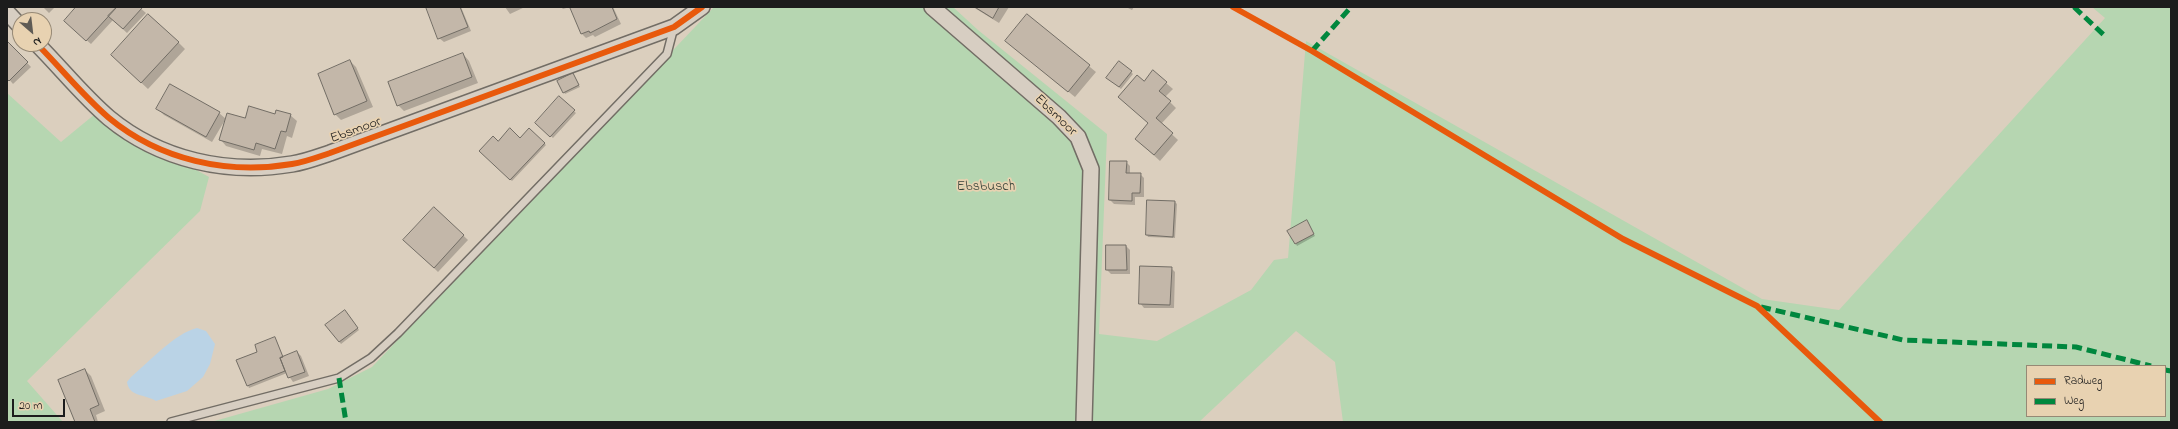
<!DOCTYPE html>
<html>
<head>
<meta charset="utf-8">
<style>
	body { margin:0 }
	#map { position:relative; width:2178px; height:429px; overflow:hidden; background:#dbcfbe; font-family:"Indie Flower",sans-serif }
	canvas { display:block }
	.frame { position:absolute; inset:0; border:8px solid #1c1c1c; pointer-events:none }
	.legend { position:absolute; left:2026px; top:365px; width:140px; height:52px; box-sizing:border-box; background:#e8d2b1; border:1px solid #968975; margin:0; padding:5px 7px; list-style:none; font-size:12px; color:#1c1c1c }
	.legend li { display:flex; align-items:center; gap:8px; height:20px }
	.legend b { width:20px; border:1px solid #968975 }
	.north { position:absolute; left:12px; top:12px; width:40px; height:40px; box-sizing:border-box; background:#e8d2b1; border:1px solid #968975; border-radius:50%; rotate:152deg; font-size:11px; font-weight:700; line-height:16px; text-align:center; color:#1c1c1c }
	.north::after { content:''; display:block; margin:auto; width:14px; height:18px; background:#5f5b55; clip-path:polygon(50% 0,100% 100%,50% 72%,0 100%) }
	.scale { position:absolute; left:12px; top:399px; width:53px; height:18px; box-sizing:border-box; border:2px solid #1c1c1c; border-top:0; padding-left:5px; font-size:12px; line-height:14px; white-space:nowrap; color:#1c1c1c; -webkit-text-stroke:3px #e8d2b1; paint-order:stroke }
</style>
</head>
<body>
<div id="map">
<canvas width="2178" height="429"></canvas>
<div class="frame"></div>
<ul class="legend">
<li><b style="height:5px;background:#e8590c"></b>Radweg</li>
<li><b style="height:5px;background:#00873e"></b>Weg</li>
</ul>
<div class="north">N</div>
<div class="scale">20 m</div>
</div>
<script>
const ctx = document.querySelector('canvas').getContext('2d');
ctx.lineJoin = 'round';
function paint(path, color) {
  ctx.fillStyle = color;
  ctx.fill(path, 'evenodd');
}
function stroke(path, color, width, dash) {
  ctx.strokeStyle = color;
  ctx.lineWidth = width;
  ctx.lineCap = dash ? 'butt' : 'round';
  ctx.setLineDash(dash || []);
  ctx.stroke(path);
}
function drawText(font, color, halo, rows, align = 'center') {
  ctx.font = font + ' "Indie Flower",sans-serif';
  ctx.lineWidth = 3.5;
  ctx.setLineDash([]);
  ctx.textBaseline = 'middle';
  ctx.strokeStyle = halo;
  ctx.fillStyle = color;
  for (const [text, x, y, turn = 0] of rows) {
    ctx.save();
    ctx.translate(x, y);
    ctx.rotate((+turn || 0) * Math.PI / 180);
    ctx.textAlign = isNaN(turn) ? turn : align;
    if (halo) ctx.strokeText(text, 0, 0);
    ctx.fillText(text, 0, 0);
    ctx.restore();
  }
}
const green = new Path2D(`
	M714 7H953L978 30 1107 134 1099 334 1157 341 1251 290 1274 260 1288 258 1306 41 1762 299 1839 310 2105 18 2092 7H2171V422H1343L1335 362 1296 331 1199 422H211L328 389 372 367ZM2027 366H2165V416H2027Z
	M7 93 61 142 95 114 209 177 200 211 27 381 63 422H7Z`);
const water = new Path2D(`
	M197 328 206 331 215 344 210 364 203 377 187 391 156 401C145 394 129 397 127 382L131 377C149 362 175 333 197 328Z`);
const shadow = new Path2D(`
	M43 7H55L49 13Z
	M78 7H114L116 9 118 7H139L146 13 127 33 113 20 91 44 69 25Z
	M427 7H461L471 31 444 42 439 38Z
	M505 7H525L510 14Z
	M561 7H570L563 9Z
	M575 7H613L621 24 595 37 593 35 586 38 582 34 571 9Z
	M973 7H1009L999 23Z
	M1126 7H1134L1132 10Z
	M1027 15 1096 72 1075 97 1013 47Z
	M7 42 31 67 13 84 7 77Z
	M178 42 185 49 148 89 118 61Z
	M463 54 469 61 478 83 404 111 398 105Z
	M350 61 356 67 373 107 341 120 335 114Z
	M1131 72 1133 74 1121 89 1109 79Z
	M573 74 580 87 565 94 564 92Z
	M1144 82 1166 83 1173 89 1165 97 1176 108 1161 124 1178 140 1160 161 1136 139 1149 123Z
	M559 98 576 113 553 138 536 123Z
	M158 109 219 113 226 119 290 115 297 121 292 138 287 136 282 154 262 149 260 156 226 146 220 139 225 120 212 142 164 115Z
	M529 129 546 145 512 181 480 151 498 142 520 139Z
	M1126 162 1130 166V174H1140L1144 178V197H1135V205L1114 204 1110 200Z
	M1175 202 1177 204 1175 238 1148 237 1147 235Z
	M434 208 468 240 438 272 405 240Z
	M1308 223 1315 236 1297 246 1289 231Z
	M1126 246 1130 250V274H1111L1107 270Z
	M1171 268 1175 272 1174 308H1144L1140 303Z
	M346 313 359 330 341 344 327 325Z
	M275 339 283 357 297 352 301 356 309 376 293 382 287 373 249 388 238 361 258 353Z
	M85 370 91 376 105 411 96 415 98 422H76Z`);
const building = new Path2D(`
	M76 7H115L116 8 86 41 64 21Z
	M117 7H141L142 8 123 29 108 16Z
	M426 7H460L468 27 438 39Z
	M573 7H612L617 19 590 33 589 31 581 34 570 8Z
	M975 7H999L993 18Z
	M148 14 179 42 141 83 111 55Z
	M1027 14 1090 65 1068 92 1005 41Z
	M7 41 28 62 9 81 7 79Z
	M463 53 472 77 397 106 388 82Z
	M350 60 367 101 334 115 318 74Z
	M1119 61 1132 71 1119 87 1106 78Z
	M1153 70 1167 82 1159 91 1171 101 1156 118 1173 133 1154 155 1135 139 1148 123 1118 97 1137 75 1144 81Z
	M573 73 579 85 563 93 557 81Z
	M170 84 220 112 206 137 156 109Z
	M559 96 575 110 550 137 535 123Z
	M249 106 275 114 276 110 291 114 286 132 281 131 275 149 256 143 254 150 219 140 227 113 245 118Z
	M510 128 520 138 529 128 545 143 510 180 479 151 493 136 498 141Z
	M1110 161H1127L1126 173H1141L1140 193H1132V201L1109 200Z
	M1147 200 1175 201 1173 237 1146 235Z
	M434 207 464 235 434 268 403 240Z
	M1307 220 1314 234 1295 244 1287 231Z
	M1106 245H1126L1127 270H1106Z
	M1140 266 1172 267 1170 305 1139 304Z
	M345 310 358 328 339 342 325 325Z
	M275 337 283 357 280 358 285 371 247 386 236 360 257 352 255 345Z
	M297 351 305 372 288 378 280 358Z
	M85 369 99 405 90 409 95 422H75L58 380Z`);
const lane = new Path2D(`
	M171 422 339 378 371 358 398 333 667 54 674 27`);
const street = new Path2D(`
	M932 7 1059 117 1078 137 1091 169 1084 422
	M7 12 20 26
	M37 44C61 68 83 96 109 118 160 160 227 175 292 164 305 162 318 157 330 153L674 27 702 7`);
const quiet = new Path2D(`
	M2074 7 2105 36
	M1312 51 1351 7
	M1761 307 1903 340 2076 347 2151 366
	M2165 370 2171 371
	M339 378 346 422`);
const cycleway = new Path2D(`
	M1233 7 1312 51 1623 239 1757 306 1880 422
	M37 44C61 68 83 96 109 118 160 160 227 175 292 164 305 162 318 157 330 153L674 27 702 7`);
const streetNames = [
	["Ebsmoor",1055,116,44],
	["Ebsmoor",356,131,-20]
];
const parkNames = [
	["Ebsbusch",986,188]
];
paint(green, '#b6d6b1');
paint(water, '#bad3e6');
paint(shadow, '#0003');
paint(building, '#c3b7a9');
stroke(building, '#726d65', 1);
stroke(lane, '#726d65', 10);
stroke(street, '#726d65', 18);
stroke(lane, '#d7cec2', 7);
stroke(street, '#d7cec2', 15);
stroke(quiet, '#00873e', 5, [10, 5]);
stroke(cycleway, '#e8590c', 6);
drawText('14px', '#1c1c1c', '#e8d2b1', streetNames);
drawText('14px', '#354238', '#e8d2b1', parkNames);
</script>
</body>
</html>
